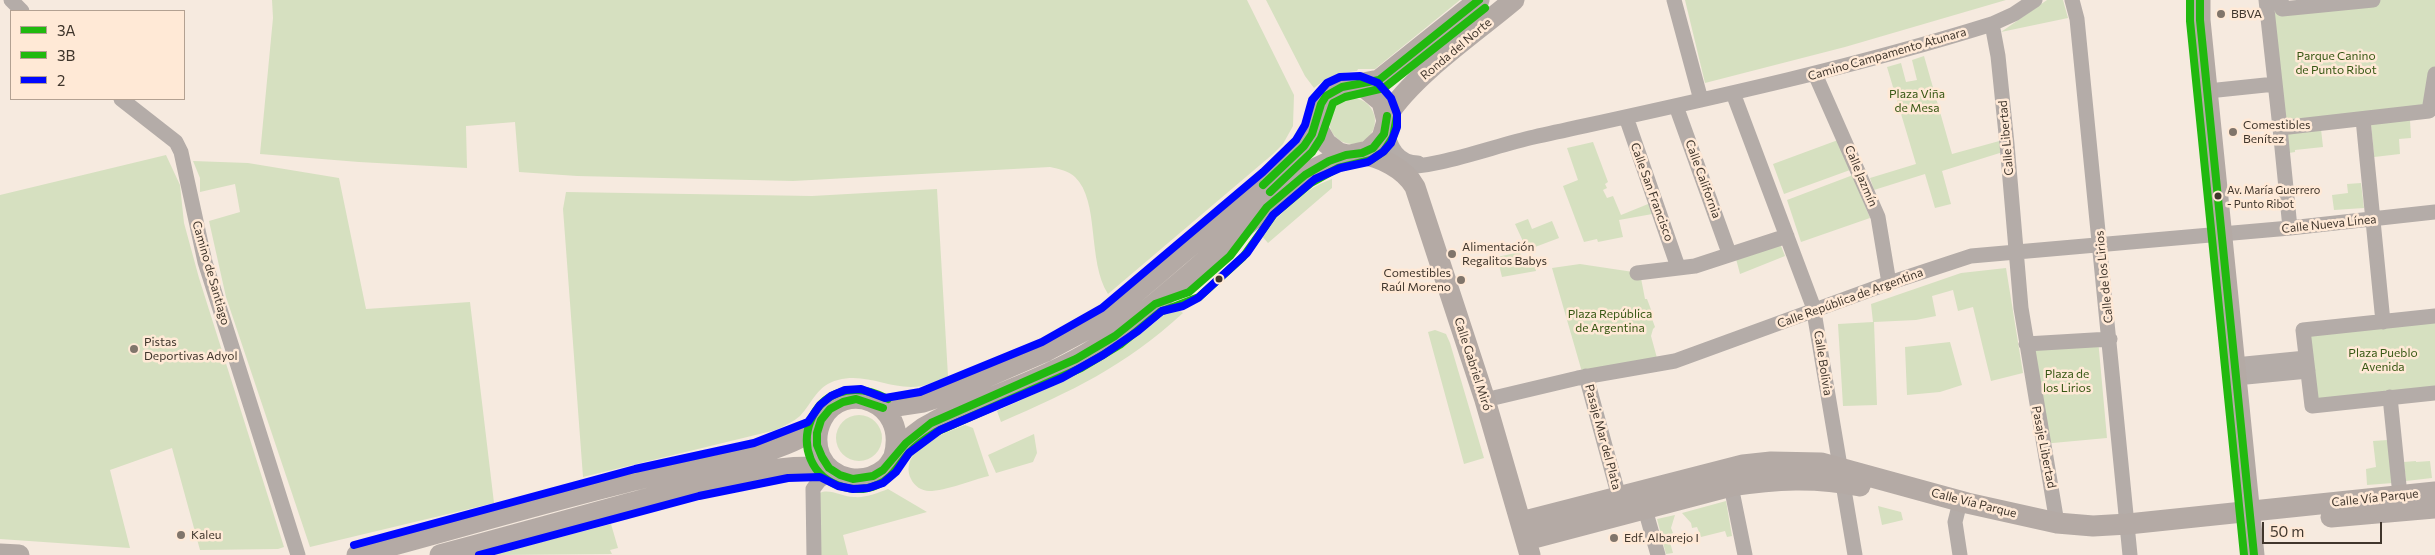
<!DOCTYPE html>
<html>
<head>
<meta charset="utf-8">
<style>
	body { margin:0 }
	#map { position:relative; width:2435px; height:555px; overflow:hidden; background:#f6eadf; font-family:Commissioner,sans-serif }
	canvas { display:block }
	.legend { position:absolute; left:10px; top:10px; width:175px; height:90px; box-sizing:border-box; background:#ffe9d6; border:1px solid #b3a192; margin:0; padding:6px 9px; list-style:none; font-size:15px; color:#40362c }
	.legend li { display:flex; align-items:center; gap:10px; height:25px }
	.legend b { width:25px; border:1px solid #b3a192 }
	.scale { position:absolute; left:2262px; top:522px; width:120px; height:22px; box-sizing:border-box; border:2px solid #40362c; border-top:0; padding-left:6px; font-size:15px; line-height:18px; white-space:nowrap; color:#40362c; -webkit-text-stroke:4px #ffe9d6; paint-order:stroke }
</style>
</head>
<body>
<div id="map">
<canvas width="2435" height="555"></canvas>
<ul class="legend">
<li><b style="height:6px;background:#21b90f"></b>3A</li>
<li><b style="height:6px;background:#21b90f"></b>3B</li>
<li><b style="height:6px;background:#0008ff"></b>2</li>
</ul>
<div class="scale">50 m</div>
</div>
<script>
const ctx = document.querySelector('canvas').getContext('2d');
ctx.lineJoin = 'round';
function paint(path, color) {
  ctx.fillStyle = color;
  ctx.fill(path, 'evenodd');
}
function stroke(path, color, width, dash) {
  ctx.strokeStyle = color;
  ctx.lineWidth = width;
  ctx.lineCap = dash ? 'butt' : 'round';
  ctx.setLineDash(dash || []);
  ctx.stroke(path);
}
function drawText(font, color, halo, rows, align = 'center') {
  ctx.font = font + ' Commissioner,sans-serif';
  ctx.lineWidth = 5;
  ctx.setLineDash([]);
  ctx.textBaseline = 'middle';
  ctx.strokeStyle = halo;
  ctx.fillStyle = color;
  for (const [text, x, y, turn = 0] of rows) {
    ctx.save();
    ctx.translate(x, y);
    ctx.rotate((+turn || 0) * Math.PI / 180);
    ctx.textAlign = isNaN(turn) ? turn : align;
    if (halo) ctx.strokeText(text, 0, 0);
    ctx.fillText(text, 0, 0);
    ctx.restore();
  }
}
const green = new Path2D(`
	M272 0H1247L1294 95 1293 126 1283 144 1273 154 1108 294C1087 261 1100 201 1075 177 1069 171 1059 169 1050 167L793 181 577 176 519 172 515 122 466 126 467 168 359 162 260 154 273 18Z
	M1266 0H1460L1375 69H1358L1357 71C1340 73 1328 76 1314 88L1305 76Z
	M1685 0H2006L1845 47 1705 83Z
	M2047 0H2063L2068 18 2001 32Z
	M2266 0H2281L2282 9 2373 0H2435V77L2429 111 2280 128Z
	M1924 56 1952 154 2003 140V152L1942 171 1951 204 1935 208 1925 174 1874 190 1870 178 1916 164 1887 67 1901 63 1906 82 1917 80 1912 60Z
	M1329 121a23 23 0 1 1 46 0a23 23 0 1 1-46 0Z
	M2410 120 2411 138 2399 139 2400 154 2374 157 2371 124Z
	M2321 129 2323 147 2295 150V152L2289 153 2287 132Z
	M1838 140 1850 170 1784 194 1773 164Z
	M1593 142 1608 182 1605 184 1607 188 1603 190 1607 198 1613 196 1621 215 1653 202 1658 213 1619 220 1623 237 1598 242 1597 239 1584 242 1563 186 1578 180 1567 148Z
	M166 155 180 185 184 223 199 278 284 547 278 549 200 550 172 448 110 470 130 548 0 539V195Z
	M193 161 248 163 339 178 366 309 470 302 494 503 310 547 226 297 209 221 240 212 235 184 200 192V178Z
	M1853 175 1870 218 1801 242 1787 200Z
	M1332 179V188L1268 243 1260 234C1282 214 1304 188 1332 179Z
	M2361 183 2364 208 2334 210 2332 195 2348 193 2347 184Z
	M937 189 948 376C936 382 924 387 911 387 886 387 864 373 838 380 817 385 813 402 800 416 793 422 784 426 776 430L583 477 563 209 566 192 812 196Z
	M1528 219 1532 229 1552 221 1559 238 1527 250 1515 224Z
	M1779 241 1785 256 1740 274 1735 255Z
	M1520 252 1522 263 1534 262 1536 271 1502 277 1497 257Z
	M1580 264 1640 273 1645 299H1647L1653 315 1651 316 1655 327 1653 329 1651 336 1657 358 1582 372 1552 268Z
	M2006 268 2023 373 1991 381 1973 307 1958 311 1953 290 1932 296 1936 316 1916 320 1874 322 1877 405 1843 406 1838 324 1873 322 1871 304 1961 273Z
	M1174 306 1183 313C1124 367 1072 391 1001 422L997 411C1066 380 1117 357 1174 306Z
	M2435 316V393L2312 406 2303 330Z
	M1435 330 1446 334 1450 343 1484 458 1464 464 1428 332Z
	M2098 339 2107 438 2042 444 2032 343Z
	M1950 342 1962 385 1940 392 1907 395 1905 347Z
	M836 438a23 23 0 1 1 46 0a23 23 0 1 1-46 0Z
	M965 425 973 428 989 476C972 480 946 491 929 491 922 491 914 486 911 479 898 449 945 433 965 425Z
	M1034 434 1037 453 1033 462 996 473 988 455Z
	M2388 440 2393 483 2367 485 2366 469 2376 467 2373 441Z
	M2416 461V462L2430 461 2432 478 2406 481 2404 462Z
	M888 489 927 512 843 535 848 555H819L820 493C829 488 843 497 854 497 866 498 877 493 888 489Z
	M1726 501 1732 536 1727 537 1725 531 1701 537 1697 527 1692 528 1691 523 1682 513Z
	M1878 506 1901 512 1903 520 1882 525Z
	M1675 515 1671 528 1673 533 1668 535 1673 553 1666 554 1657 519Z
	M611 524 618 548 610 550 612 554 491 555Z`);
const street = new Path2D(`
	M11 0 22 11
	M1674 0 1701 100
	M2072 0 2077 19 2130 555
	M2266 0 2280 128 2429 111 2435 74
	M2281 0 2282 9 2373 0
	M1992 24 1998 56 2007 144 2021 308 2057 523
	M1815 74 1878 217 1889 283
	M2208 91 2275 84
	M1733 93 1813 306 1855 555
	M121 99 176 142 181 152 205 262 298 555
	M1676 106 1729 253
	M1626 117 1678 267
	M2363 119 2383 322
	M2280 128 2290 228
	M1386 129C1390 147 1398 163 1418 163
	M1395 167C1435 169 1493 146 1534 137 1688 103 1842 71 1992 24L2014 14 2035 0
	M1637 273 1695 266 1787 236
	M2435 316 2303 330 2312 406 2435 393
	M2026 344 2110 339
	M2235 365 2306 358
	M1586 376 1619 497
	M2236 378 2308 371
	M2390 397 2401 505
	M1485 400 1578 378 1675 361 1889 283 1971 256 2290 228 2435 212
	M1731 486 1745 555
	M1645 509 1658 555
	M814 555 813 489 819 481 832 471
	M1960 555 1955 522 1959 506 1967 503`);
const secondary = new Path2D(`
	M2200 0V20L2254 555
	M1387 116C1414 74 1475 33 1514 0
	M1359 154C1380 156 1405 169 1415 187L1485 400 1530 555
	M1347 155 1339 153 1326 143 1318 129V112L1326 96 1342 87 1379 80 1479 0
	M883 408 923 402 947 394 1046 351 1093 326 1108 316 1299 153 1309 139 1317 120
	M894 456C909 400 843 379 822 419 816 431 815 443 820 456 832 481 864 486 885 469 890 465 892 459 896 454 906 441 919 429 934 422 947 414 962 410 976 404 1017 387 1060 371 1098 347 1131 326 1160 299 1191 273 1230 239 1270 204 1310 171L1337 158 1368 151 1382 138 1387 121 1382 102 1365 88 1351 85
	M2331 517 2435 508
	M1521 522 1743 465 1771 462 1821 463 1967 503 2057 523 2093 526 2128 524 2435 492
	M1526 540 1731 486C1775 479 1816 477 1860 486
	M0 554 19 555
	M357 555C451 530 544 502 639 479 693 466 775 459 819 426
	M440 555C504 538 568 520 631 503 676 492 791 455 832 471`);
const bus1 = new Path2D(`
	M2200 0V20L2254 555
	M1263 185 1304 146 1312 134 1321 104 1326 96 1342 87 1379 80 1479 0
	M883 408 856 399 843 402 830 409 821 420 817 433V445L822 457 829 468 840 475 853 479 873 476 883 470 906 443 931 423 1076 359 1115 336 1155 304 1189 292 1230 256 1267 207 1305 175 1329 161 1346 155 1362 153 1373 148 1384 134 1387 116`);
const bus2 = new Path2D(`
	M2190 0V21L2244 555
	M1270 192 1312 152 1321 138 1333 103 1345 97 1384 88 1485 8
	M888 399C809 359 776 467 843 487 854 490 866 490 877 485 892 479 898 465 909 453 916 445 926 438 936 432L1081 368 1121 344 1160 312 1199 297 1243 257 1274 214 1311 183 1338 168 1371 160 1384 151 1393 137 1397 116`);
const bus3 = new Path2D(`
	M354 545 635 469 754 443 808 422 820 405 831 396 845 390 861 389 885 398 920 392 1042 342 1102 308 1263 172 1296 140 1305 125 1312 100 1327 83 1340 77 1360 76 1378 83 1391 98 1397 114V127L1391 143 1383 152 1368 162 1340 168 1315 179 1273 215 1247 253 1198 298 1183 306 1162 311 1138 331 1103 355 1062 378 940 430 909 453 896 472 883 483 868 488 853 489 838 486 820 477 788 478 699 496 479 555`);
const markers = [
	[2221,14,5,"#80756b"],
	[2233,132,5,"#80756b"],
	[2218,196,4.5,"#40362c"],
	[1452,254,5,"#80756b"],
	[1219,279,4.5,"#40362c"],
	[1461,280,5,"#80756b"],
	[134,349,5,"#80756b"],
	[181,535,5,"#80756b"],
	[1614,538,5,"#80756b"]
];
const busNames = [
	["Av. María Guerrero",2227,190],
	["- Punto Ribot",2227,204]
];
const poiNames = [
	["BBVA",2231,14],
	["Comestibles",2243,125],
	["Benítez",2243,139],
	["Alimentación",1462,247],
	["Regalitos Babys",1462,261],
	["Comestibles",1451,273,"right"],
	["Raúl Moreno",1451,287,"right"],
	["Pistas",144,342],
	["Deportivas Adyol",144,356],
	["Kaleu",191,535],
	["Edf. Albarejo I",1624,538]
];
const streetNames = [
	["Ronda del Norte",1456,49,-40],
	["Camino Campamento Atunara",1887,54,-16],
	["Calle Libertad",2006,138,-95],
	["Calle Jazmín",1861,176,67],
	["Calle California",1703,179,70],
	["Calle San Francisco",1652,192,70],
	["Calle Nueva Línea",2329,224,-6],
	["Camino de Santiago",211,273,74],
	["Calle de los Lirios",2104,277,-96],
	["Calle República de Argentina",1850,298,-20],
	["Calle Bolivia",1823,363,81],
	["Calle Gabriel Miró",1473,364,72],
	["Pasaje Mar del Plata",1603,437,75],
	["Pasaje Libertad",2044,447,79],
	["Calle Vía Parque",2375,498,-6],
	["Calle Vía Parque",1974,503,14]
];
const parkNames = [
	["Parque Canino",2336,56],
	["de Punto Ribot",2336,70],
	["Plaza Viña",1917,94],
	["de Mesa",1917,108],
	["Plaza República",1610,314],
	["de Argentina",1610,328],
	["Plaza Pueblo",2383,353],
	["Avenida",2383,367],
	["Plaza de",2067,374],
	["los Lirios",2067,388]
];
paint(green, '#d6e0c0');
stroke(street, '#b4aca8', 15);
stroke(secondary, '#b4aaa5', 21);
stroke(bus1, '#21b90f', 8);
stroke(bus2, '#21b90f', 8);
stroke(bus3, '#0008ff', 8);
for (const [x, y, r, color] of markers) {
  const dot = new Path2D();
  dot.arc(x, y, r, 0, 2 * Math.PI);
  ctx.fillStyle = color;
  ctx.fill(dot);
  stroke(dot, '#ffe9d6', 2);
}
drawText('11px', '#40362c', '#ffe9d6', busNames, 'left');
drawText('12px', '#40362c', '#ffe9d6', poiNames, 'left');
drawText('12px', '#40362c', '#ffe9d6', streetNames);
drawText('12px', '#375713', '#ffe9d6', parkNames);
</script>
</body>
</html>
